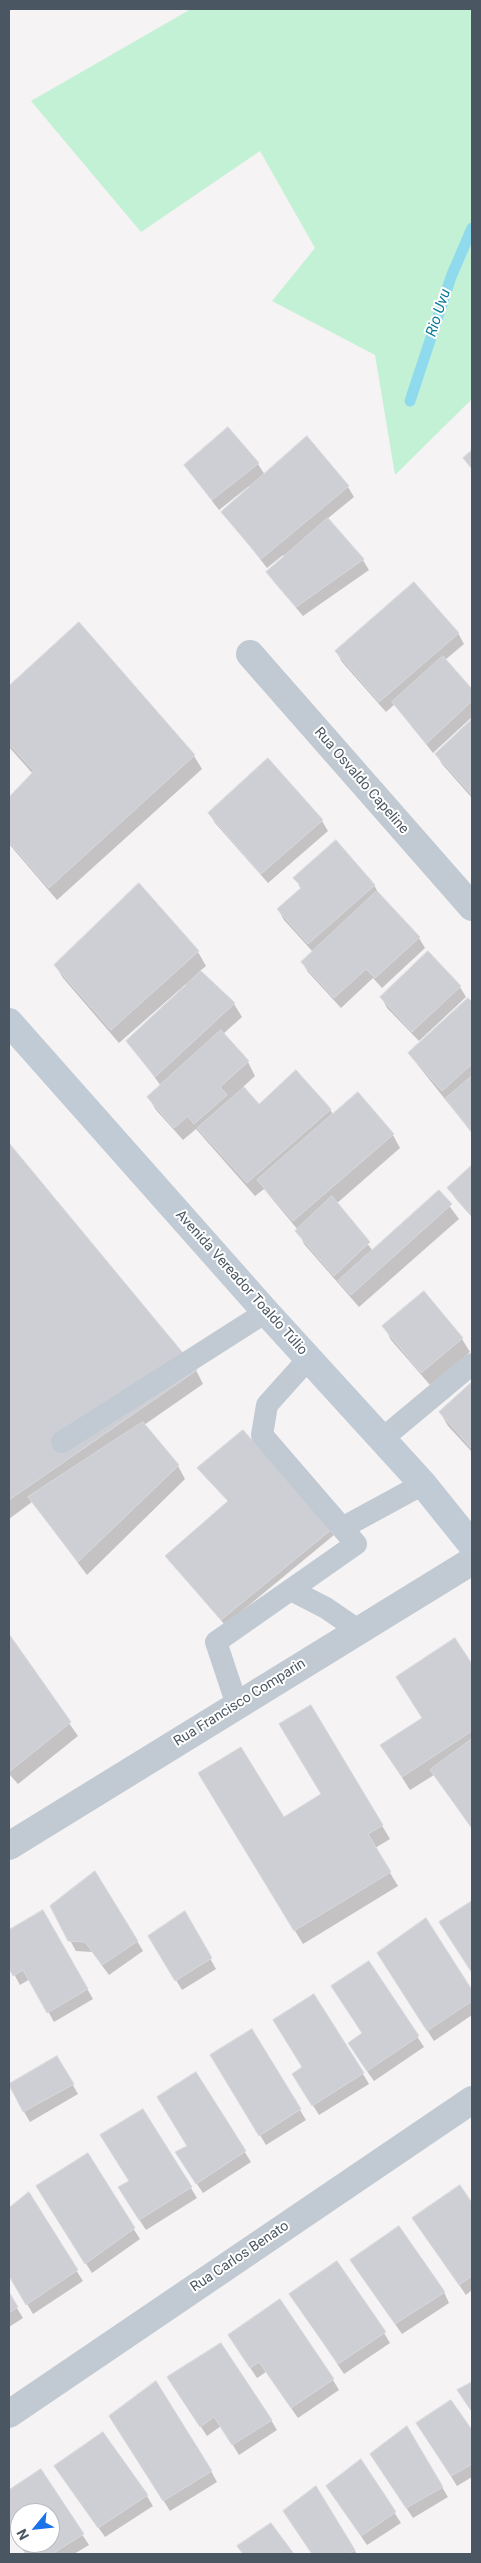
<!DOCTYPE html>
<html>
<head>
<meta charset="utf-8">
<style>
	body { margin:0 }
	#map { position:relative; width:481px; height:2563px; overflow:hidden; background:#f5f3f3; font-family:Roboto,sans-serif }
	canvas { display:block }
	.frame { position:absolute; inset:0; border:10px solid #4a5661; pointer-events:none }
	.north { position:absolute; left:10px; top:2503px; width:50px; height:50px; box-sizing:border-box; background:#fff; border:1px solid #b7bbc0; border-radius:50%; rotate:242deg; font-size:14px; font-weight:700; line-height:20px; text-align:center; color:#4a5661 }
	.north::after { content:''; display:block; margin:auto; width:18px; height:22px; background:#1a73e8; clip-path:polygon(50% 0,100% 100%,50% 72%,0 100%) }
</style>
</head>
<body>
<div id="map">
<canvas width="481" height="2563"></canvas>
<div class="frame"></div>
<div class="north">N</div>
</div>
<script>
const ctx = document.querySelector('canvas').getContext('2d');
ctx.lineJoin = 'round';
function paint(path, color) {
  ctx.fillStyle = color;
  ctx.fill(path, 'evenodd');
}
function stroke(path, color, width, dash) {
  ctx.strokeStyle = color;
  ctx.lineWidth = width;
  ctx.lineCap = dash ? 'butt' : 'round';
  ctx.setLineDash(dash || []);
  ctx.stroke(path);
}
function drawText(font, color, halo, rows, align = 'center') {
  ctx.font = font + ' Roboto,sans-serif';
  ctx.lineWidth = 4;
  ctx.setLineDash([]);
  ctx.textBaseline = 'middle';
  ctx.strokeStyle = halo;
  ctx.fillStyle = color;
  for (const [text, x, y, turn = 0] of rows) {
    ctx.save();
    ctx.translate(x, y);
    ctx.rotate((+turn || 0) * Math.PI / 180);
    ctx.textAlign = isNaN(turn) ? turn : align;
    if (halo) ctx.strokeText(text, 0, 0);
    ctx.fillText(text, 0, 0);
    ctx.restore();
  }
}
const green = new Path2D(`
	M191 9H472V399L395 475 375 355 272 301 315 248 260 151 141 232 31 101Z`);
const shadow = new Path2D(`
	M228 429 258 464 265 475 348 487 354 497 327 519 363 560 369 570 303 616 274 582 268 572 285 557 283 555 267 568 223 512 250 488 249 486 219 510 185 466Z
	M79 624 194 756 202 769 57 900 9 844V798L33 774 9 747V688Z
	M458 633 464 644 445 660 472 691V717L433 753 395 704 386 712 342 662 336 651Z
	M472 721V798L442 764 436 754Z
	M268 760 322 821 328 831 268 883 215 823 209 813Z
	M295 878 374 885 379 894 419 938 425 948 382 988 373 978 341 1008 308 972 302 962 313 952 284 920 278 909 301 889Z
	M139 884 198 952 206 966 200 971 234 1004 242 1017 223 1034 248 1062 255 1076 243 1087 259 1105 330 1109 333 1115 393 1135 400 1148 336 1204 373 1251 439 1192 459 1219 359 1307 304 1244 298 1230 264 1189 255 1196 196 1129 183 1140 156 1110 148 1097 161 1086 128 1041 187 985 186 984 119 1043 63 978 55 965Z
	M428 953 460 987 466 997 419 1041 387 1008 382 998Z
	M468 999 472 1004V1133L409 1054Z
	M9 1145 196 1370 203 1384 144 1425 178 1466 185 1479 87 1575 32 1502 9 1519Z
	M472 1166V1217L455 1198 449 1188Z
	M384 1326 462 1339 470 1352 430 1385 391 1340Z
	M472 1384V1452L448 1426 440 1412Z
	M243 1432 334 1535 225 1625 170 1561 229 1502 199 1468Z
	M9 1637 78 1736 18 1784 9 1774Z
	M454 1640 472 1667V1829L434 1775 410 1790 390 1759 423 1719Z
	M311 1707 390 1839 375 1848 398 1886 303 1944 208 1787 283 1818 323 1795Z
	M472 1902V1972L441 1923Z
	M51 1907 137 1941 143 1951 109 1975 92 1952 76 1951Z
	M43 1912 93 1999 54 2022 30 1979 20 1985 9 1965V1931Z
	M184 1913 216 1969 182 1990 150 1937Z
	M426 1920 472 1992V2015L434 2041 384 1963Z
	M368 1962 424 2047 374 2081 355 2054 364 2033Z
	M252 2031 306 2120 266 2145 212 2055Z
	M57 2057 78 2094 30 2122 9 2086Z
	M196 2074 251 2162 203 2193 183 2163 188 2146Z
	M363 2074 369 2084 319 2115 300 2085Z
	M87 2155 140 2239 92 2273 43 2197Z
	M130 2182 191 2188 197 2198 146 2230 125 2198Z
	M460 2187 472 2205V2290L466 2295 420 2228Z
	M28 2194 83 2281 33 2314 9 2274V2209Z
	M358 2271 444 2292 449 2303 402 2334Z
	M9 2295 23 2318 9 2327Z
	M297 2304 384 2333 390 2343 344 2374Z
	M229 2336 333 2380 339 2390 298 2418 266 2372 257 2378Z
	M175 2387 271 2420 277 2430 239 2455 221 2426 207 2436Z
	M451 2401 472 2432V2477L457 2486 424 2433Z
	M117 2426 211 2471 217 2482 170 2511Z
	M407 2428 448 2497 413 2518 377 2464Z
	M361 2461 401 2523 367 2545 327 2486Z
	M56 2467 147 2496 153 2506 105 2537Z
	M40 2470 89 2545 74 2554H26L9 2528V2492ZM20 2513H50V2543H20Z
	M315 2488 357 2554H312L291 2522Z`);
const stream = new Path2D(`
	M410 401 451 277 472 228`);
const building = new Path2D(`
	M228 427 259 463 212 500 184 465Z
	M307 436 349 486 261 559 221 512Z
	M472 450V469L463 458Z
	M328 518 364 559 296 607 266 572Z
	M414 582 459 633 379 702 335 651Z
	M79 622 195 755 49 888 9 842V797L34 771 9 744V686Z
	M443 656 472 689V701L426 744 392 702Z
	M472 719V795L435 754Z
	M268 758 323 820 261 874 208 813Z
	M336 840 375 885 308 944 277 909 302 887 293 878Z
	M139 883 199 951 111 1030 54 965Z
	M377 891 420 937 375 978 366 969 334 998 301 962Z
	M428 951 461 986 412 1032 380 997Z
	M201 971 235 1003 155 1077 126 1041Z
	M468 998 472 1002V1064L442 1091 408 1053Z
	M221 1030 249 1061 220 1087 227 1095 194 1124 188 1116 174 1128 147 1097Z
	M296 1070 331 1109 247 1183 197 1128 244 1087 259 1104Z
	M472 1076V1131L445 1099Z
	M358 1092 394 1134 293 1221 257 1180Z
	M9 1143 197 1370 9 1500Z
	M472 1165V1215L447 1188Z
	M439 1190 452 1204 351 1295 338 1281Z
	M332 1196 370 1242 334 1276 295 1231Z
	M424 1291 463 1338 421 1373 382 1326Z
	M472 1382V1449L439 1412Z
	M143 1422 179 1465 78 1562 28 1497Z
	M243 1430 332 1529 221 1620 165 1556 228 1501 197 1468Z
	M9 1634 71 1722 9 1772Z
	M455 1638 472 1664V1731L402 1777 380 1745 422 1718 396 1677Z
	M311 1705 383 1825 368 1834 391 1872 294 1931 198 1773 241 1747 284 1817 321 1794 279 1724Z
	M472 1739V1828L430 1770Z
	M95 1871 138 1941 102 1965 85 1942 68 1941 50 1906Z
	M472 1901V1973L439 1922Z
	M43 1910 88 1989 47 2013 23 1970 13 1976 9 1968V1930Z
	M185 1911 212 1958 175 1981 148 1936Z
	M426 1918 472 1990V2001L427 2031 377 1953Z
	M369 1961 419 2036 367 2071 348 2043 362 2033 331 1986Z
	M314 1994 364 2073 312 2106 292 2074 302 2067 273 2020Z
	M252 2029 301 2109 259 2136 210 2055Z
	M57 2056 74 2084 23 2112 9 2084Z
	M196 2072 246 2151 196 2184 175 2152 187 2146 157 2097Z
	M143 2109 192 2187 139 2220 118 2187 129 2181 100 2135Z
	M88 2153 135 2228 85 2264 36 2186Z
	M460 2185 472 2203V2276L459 2285 412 2218Z
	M29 2192 78 2270 26 2305 9 2276V2208Z
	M399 2226 445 2292 395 2324 350 2260Z
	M337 2261 386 2332 338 2364 289 2294Z
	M9 2292 18 2307 9 2313Z
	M280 2299 334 2379 291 2408 259 2362 250 2368 228 2335Z
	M221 2343 272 2420 232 2445 214 2417 200 2427 167 2377Z
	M156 2381 212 2471 163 2501 109 2416Z
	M472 2382V2412L457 2390Z
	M451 2400 472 2430V2464L451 2476 416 2423Z
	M407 2426 443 2487 406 2508 370 2454Z
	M103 2432 148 2495 98 2528 54 2466Z
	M361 2459 396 2512 361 2536 326 2486Z
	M41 2469 84 2534 52 2554H26L9 2529V2490ZM20 2513H50V2543H20Z
	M316 2486 355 2550 349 2554H312L283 2511Z
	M271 2523 294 2554H243L237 2546Z`);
const lane = new Path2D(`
	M382 1439 472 1364
	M62 1442 266 1312
	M342 1528 423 1484
	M291 1590 326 1608 358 1630
	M237 1705 216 1642 356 1544 262 1435 267 1405 309 1358`);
const street = new Path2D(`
	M250 654 472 907
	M9 1846 472 1561
	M9 2414 472 2100`);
const secondary = new Path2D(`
	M9 1022 266 1312 423 1484 472 1545`);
const streetNames = [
	["Rua Osvaldo Capeline",361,781,49],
	["Avenida Vereador Toaldo Túlio",241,1283,48],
	["Rua Francisco Comparin",240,1703,-32],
	["Rua Carlos Benato",240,2257,-34]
];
const waterNames = [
	["Rio Uvu",439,313,-72]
];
paint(green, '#c3f1d5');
paint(shadow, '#0003');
stroke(stream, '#90daee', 11);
paint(building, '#cdcfd5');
stroke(building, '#d7d9de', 1);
stroke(lane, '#c1cad2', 22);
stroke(street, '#c1cad2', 28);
stroke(secondary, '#c1cbd6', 28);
drawText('14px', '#4a5661', '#fff', streetNames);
drawText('italic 15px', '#0c7c9b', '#fff', waterNames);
</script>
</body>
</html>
